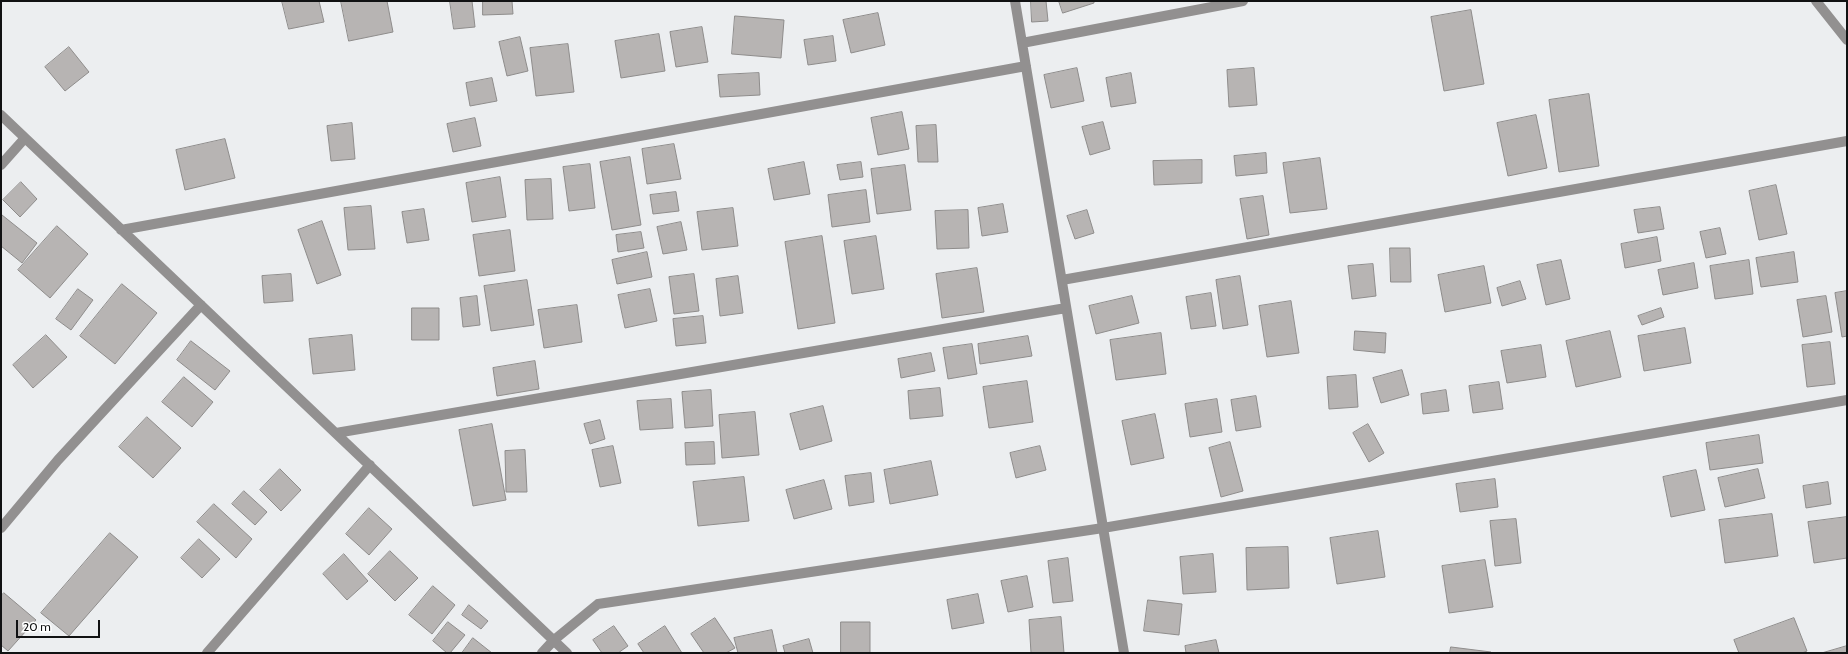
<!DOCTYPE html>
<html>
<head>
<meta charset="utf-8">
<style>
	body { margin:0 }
	#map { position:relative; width:1848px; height:654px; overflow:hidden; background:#eceef0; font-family:Cabin,sans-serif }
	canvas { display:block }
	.frame { position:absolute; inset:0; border:2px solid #111213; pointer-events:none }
	.scale { position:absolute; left:16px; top:620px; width:84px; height:18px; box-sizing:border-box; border:2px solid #111213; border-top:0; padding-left:5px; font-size:12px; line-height:14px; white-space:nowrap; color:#111213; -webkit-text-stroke:3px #fff; paint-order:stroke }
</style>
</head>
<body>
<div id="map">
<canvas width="1848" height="654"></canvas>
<div class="frame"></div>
<div class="scale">20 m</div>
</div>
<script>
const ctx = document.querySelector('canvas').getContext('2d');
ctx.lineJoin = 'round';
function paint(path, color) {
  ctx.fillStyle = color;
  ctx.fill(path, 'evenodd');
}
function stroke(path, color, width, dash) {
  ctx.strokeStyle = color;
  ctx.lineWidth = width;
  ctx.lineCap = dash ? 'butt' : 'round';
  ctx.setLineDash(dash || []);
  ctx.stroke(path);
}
const building = new Path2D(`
	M282 1H319L324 22 289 29Z
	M341 1H387L393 32 349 41Z
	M450 1H472L475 27 454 29Z
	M483 1H512L513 14 483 15Z
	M1031 1H1046L1048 21 1032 22Z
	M1059 1H1094V3L1063 13Z
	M1471 10 1484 84 1444 91 1431 17Z
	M878 13 885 45 851 53 843 20Z
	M735 16 784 20 781 58 732 54Z
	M702 27 708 62 676 67 670 32Z
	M659 34 665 71 621 78 615 41Z
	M833 36 836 61 808 65 804 40Z
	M520 37 528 71 507 76 499 42Z
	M568 44 574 92 536 96 530 48Z
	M69 47 89 72 65 91 45 67Z
	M1077 68 1084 101 1051 108 1044 75Z
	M1254 68 1257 105 1229 107 1227 70Z
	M759 73 760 95 720 97 718 75Z
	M1131 73 1136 103 1111 107 1106 78Z
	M492 78 497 101 470 106 466 83Z
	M1589 94 1599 166 1559 172 1549 100Z
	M902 112 909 149 878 155 871 118Z
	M1536 115 1547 168 1508 176 1497 123Z
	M475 118 481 146 453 152 447 124Z
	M1103 122 1110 149 1090 155 1082 127Z
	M352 123 355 159 331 161 327 126Z
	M936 125 938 162H918L916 126Z
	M225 139 235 178 185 190 176 150Z
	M674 144 681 179 647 184 642 149Z
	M1266 153 1267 173 1236 176 1234 156Z
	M630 157 641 225 612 230 600 162Z
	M1320 158 1327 209 1290 213 1283 163Z
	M1202 160V183L1154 185 1153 161Z
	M804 162 810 194 774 200 768 169Z
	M861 162 863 177 840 180 837 165Z
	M590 164 595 208 569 211 563 167Z
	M905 165 911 210 877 214 871 169Z
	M500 177 506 217 472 222 466 183Z
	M551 179 553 219 527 220 525 180Z
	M21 182 37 199 20 217 3 200Z
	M1776 185 1787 234 1759 240 1749 191Z
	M866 190 870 222 832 227 828 195Z
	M676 192 679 211 653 214 650 195Z
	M1263 196 1269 235 1247 239 1240 199Z
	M1003 204 1008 232 982 236 978 208Z
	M371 206 375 249 348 250 344 208Z
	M1660 207 1664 229 1638 233 1634 210Z
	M733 208 738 246 702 250 697 212Z
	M424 209 429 240 407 243 402 212Z
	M968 210 969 248 937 249 935 211Z
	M1087 210 1094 233 1075 239 1067 216Z
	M2 215 37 243 22 263 1 246Z
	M322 221 341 275 317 284 298 230Z
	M681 222 687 250 663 254 657 227Z
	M57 226 88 254 50 298 18 270Z
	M1720 228 1726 254 1706 258 1700 232Z
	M510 230 515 271 479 276 473 235Z
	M641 232 644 248 618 252 616 235Z
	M822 236 835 323 798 329 785 242Z
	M876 236 884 289 852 294 844 241Z
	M1657 237 1661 261 1625 268 1621 244Z
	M1390 248H1410L1411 282H1391Z
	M647 252 652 277 617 284 612 260Z
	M1794 252 1798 282 1761 287 1756 258Z
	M1561 260 1570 299 1546 305 1537 265Z
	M1749 260 1753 294 1715 299 1710 266Z
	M1694 263 1698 288 1663 295 1658 270Z
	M1373 264 1376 296 1352 299 1348 266Z
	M1484 266 1491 303 1445 312 1438 275Z
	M977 268 984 312 942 318 936 274Z
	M291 274 293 301 264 303 262 276Z
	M694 274 699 311 674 314 669 277Z
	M738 276 743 313 720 316 716 279Z
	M1240 276 1248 325 1223 329 1216 280Z
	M527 280 534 325 491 331 484 286Z
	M1520 281 1526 299 1502 306 1497 288Z
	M122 284 157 313 115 364 80 336Z
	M78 289 93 300 71 330 56 319Z
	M650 289 657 321 625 328 618 295Z
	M1847 291V336L1842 337 1835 293Z
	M1211 293 1216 326 1191 329 1186 297Z
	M477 296 480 325 463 327 460 298Z
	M1132 296 1139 323 1096 334 1089 306Z
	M1826 296 1832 332 1803 337 1797 300Z
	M1291 301 1299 353 1267 357 1259 306Z
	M577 305 582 342 544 348 538 310Z
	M412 308H439V340H412Z
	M1661 308 1664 317 1642 325 1638 316Z
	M703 316 706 343 676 346 673 319Z
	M1685 328 1691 363 1644 371 1638 336Z
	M1355 331 1386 333 1385 353 1354 350Z
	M1610 331 1621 377 1576 387 1566 341Z
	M1161 333 1166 374 1116 380 1110 340Z
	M46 335 67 357 33 388 13 365Z
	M352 335 355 370 313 374 309 339Z
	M1028 336 1032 356 980 364 978 344Z
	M191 341 230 371 215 390 177 360Z
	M1830 342 1835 384 1807 387 1802 345Z
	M972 344 977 374 948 379 943 348Z
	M1541 345 1546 377 1507 383 1501 351Z
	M931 353 935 371 901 378 898 359Z
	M535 361 539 389 497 396 493 368Z
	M1402 370 1409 395 1381 403 1373 378Z
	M1356 375 1358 407 1329 409 1327 377Z
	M184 377 213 402 192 427 162 402Z
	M1027 381 1033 422 989 428 983 387Z
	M1499 382 1503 409 1473 413 1469 386Z
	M940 388 943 416 910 419 908 391Z
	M711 390 713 426 685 428 682 392Z
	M1446 390 1449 411 1423 414 1421 394Z
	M1256 396 1261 427 1236 431 1231 400Z
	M671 399 673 428 640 430 637 401Z
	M1217 399 1222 432 1190 437 1185 404Z
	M823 406 832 441 800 450 790 414Z
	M755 412 759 455 722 458 719 415Z
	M1155 414 1164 458 1131 465 1122 421Z
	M147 417 181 448 153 478 119 447Z
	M600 420 605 439 590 444 584 424Z
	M492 424 506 500 473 506 459 430Z
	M1368 424 1384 453 1369 462 1353 433Z
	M1759 435 1763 463 1710 470 1706 443Z
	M714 442 715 464 686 465 685 443Z
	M1230 442 1243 491 1221 497 1209 448Z
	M613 446 621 483 600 487 592 450Z
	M1040 446 1046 470 1016 478 1010 453Z
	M525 450 527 492H506L505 451Z
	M931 461 938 495 890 504 884 470Z
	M280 469 301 490 281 511 260 490Z
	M1758 469 1765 498 1725 507 1718 478Z
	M1696 470 1705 510 1671 517 1663 477Z
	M871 473 874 502 849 506 845 476Z
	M744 477 749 521 698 526 693 482Z
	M1495 479 1498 507 1460 512 1456 484Z
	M824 480 832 509 794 519 786 490Z
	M1828 482 1831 504 1806 508 1803 486Z
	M244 491 267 512 255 525 232 504Z
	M214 504 252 539 236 558 197 522Z
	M369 508 392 529 369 555 346 534Z
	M1772 514 1778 556 1725 563 1719 520Z
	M1847 517V558L1814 563 1808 522Z
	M1516 519 1521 563 1495 566 1490 521Z
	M1378 531 1385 577 1337 584 1330 538Z
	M110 533 138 557 69 636 41 613Z
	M199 539 220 559 202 578 181 558Z
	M1288 547 1289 588 1247 590 1246 548Z
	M390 551 418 578 395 601 368 574Z
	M344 554 368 581 347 600 323 574Z
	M1213 554 1216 592 1183 594 1180 557Z
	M1068 558 1073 601 1053 603 1048 561Z
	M1485 560 1493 607 1449 613 1442 566Z
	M1027 576 1033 607 1008 612 1001 581Z
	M433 586 455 605 432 634 409 615Z
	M4 593 36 620 8 651 1 645V596Z
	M978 594 984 623 952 629 947 600Z
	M1148 600 1182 604 1179 635 1144 631Z
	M469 605 488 621 481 629 462 615Z
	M1061 617 1064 653H1031L1029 620Z
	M715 618 735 648 726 653H704L691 634Z
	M1794 618 1807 651 1802 653H1739L1734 640Z
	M448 622 465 635 450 653H447L433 641Z
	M841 622H870V653H841Z
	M614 626 628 646 618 653H602L593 640Z
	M665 626 682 653H644L638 644Z
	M772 630 777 653H738L734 638Z
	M473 638 492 653H462Z
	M809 639 813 653H785L783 646Z
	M1216 640 1219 653H1186L1185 646Z
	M1847 646V653H1822Z
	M1451 647 1491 652V653H1450Z`);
const minor = new Path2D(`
	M1015 1 1124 653
	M1816 1 1847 40
	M1022 43 1243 1
	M1 115 567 653
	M1 165 25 138
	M121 230 1026 66
	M1062 280 1847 141
	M336 433 1066 308
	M1 528 58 460 201 305
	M207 653 370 465
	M542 653 554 640 598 604 1103 528 1847 400`);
paint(building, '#b7b4b3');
stroke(building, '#8e8c8b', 1);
stroke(minor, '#929090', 10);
</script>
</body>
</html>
